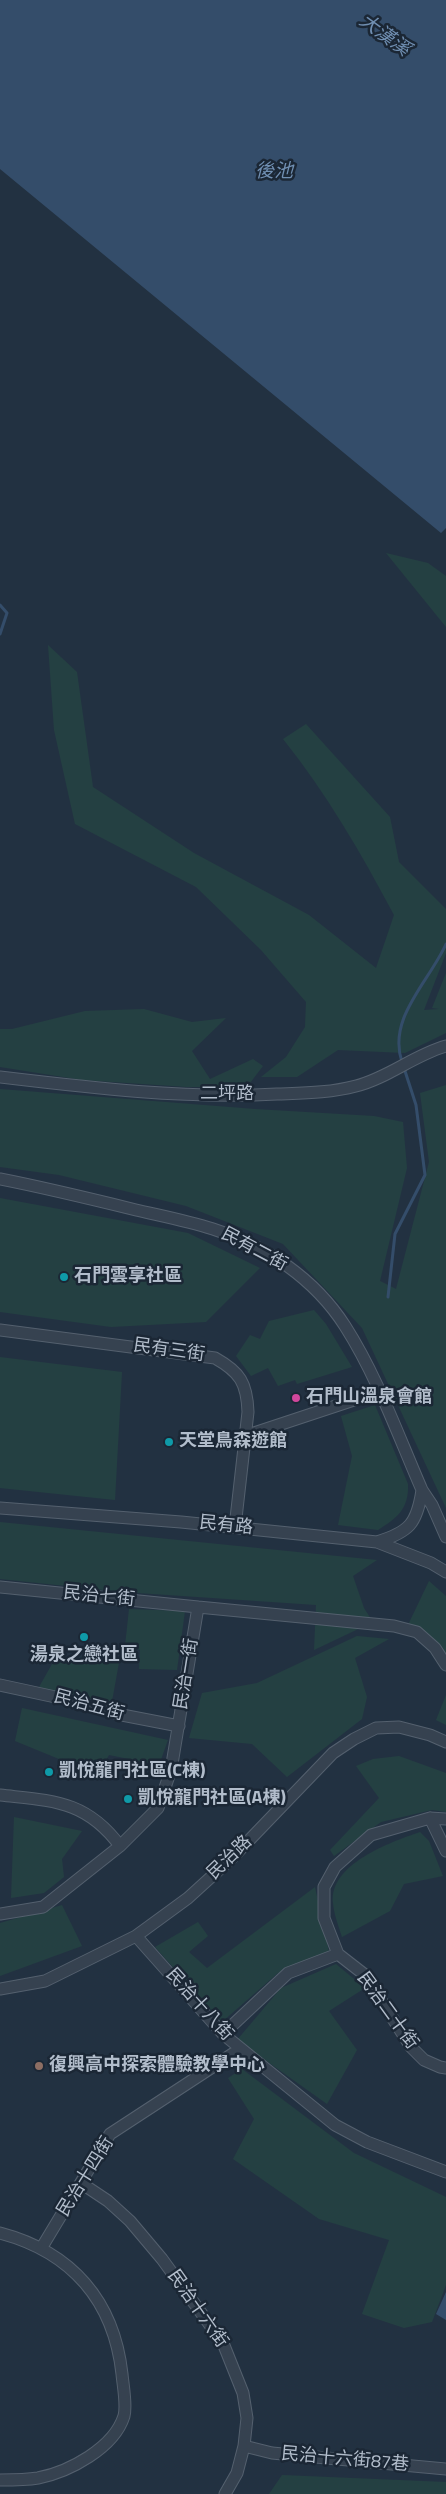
<!DOCTYPE html>
<html>
<head>
<meta charset="utf-8">
<style>
	body { margin:0 }
	canvas { display:block; background:#223141 }
</style>
</head>
<body>
<canvas width="446" height="2494"></canvas>
<script>
const ctx = document.querySelector('canvas').getContext('2d');
ctx.lineJoin = 'round';
function paint(path, color) {
  ctx.fillStyle = color;
  ctx.fill(path, 'evenodd');
}
function stroke(path, color, width, dash) {
  ctx.strokeStyle = color;
  ctx.lineWidth = width;
  ctx.lineCap = dash ? 'butt' : 'round';
  ctx.setLineDash(dash || []);
  ctx.stroke(path);
}
function drawText(font, color, halo, rows, align = 'center') {
  ctx.font = font + ' "Titillium Web","Noto Sans TC",sans-serif';
  ctx.lineWidth = 5;
  ctx.setLineDash([]);
  ctx.textBaseline = 'middle';
  ctx.strokeStyle = halo;
  ctx.fillStyle = color;
  for (const [text, x, y, turn = 0] of rows) {
    ctx.save();
    ctx.translate(x, y);
    ctx.rotate((+turn || 0) * Math.PI / 180);
    ctx.textAlign = isNaN(turn) ? turn : align;
    if (halo) ctx.strokeText(text, 0, 0);
    ctx.fillText(text, 0, 0);
    ctx.restore();
  }
}
const green = new Path2D(`
	M386 553 428 563 446 576V627Z
	M48 645 77 672 93 787 194 853 309 915 376 968 394 915C361 853 327 794 283 739L306 724 390 817 399 862 446 909V953L424 1010 439 1009 432 1008 446 973V1033L405 1053 338 1050 297 1077H261L286 1057 305 1027 306 1002 261 950 196 887 75 824 54 730Z
	M144 1009 192 1022 226 1018 192 1051 210 1079 253 1059 263 1066 247 1087H187L82 1080 0 1067V1029H12L85 1011Z
	M446 1085V1508L362 1328 283 1244 186 1206 59 1175 0 1167V1089L255 1109 374 1116 403 1122 407 1168 380 1281 396 1289 429 1162 420 1093Z
	M0 1198 188 1233 260 1268 206 1322 111 1327 0 1312Z
	M314 1310 326 1324 352 1367 297 1384 295 1380 278 1386 268 1368 251 1376 236 1356 250 1335 260 1339 269 1321Z
	M0 1357 122 1372 115 1500 0 1488Z
	M375 1405 408 1484C409 1509 397 1518 378 1530L338 1525 352 1456 341 1416Z
	M0 1522 377 1560 353 1576 364 1608 373 1622 314 1650 316 1605 123 1592 0 1579Z
	M429 1581 446 1596V1662L407 1627Z
	M129 1609 185 1611 177 1670 139 1669 140 1650 125 1646Z
	M357 1636 389 1639 355 1658 367 1697 362 1719 287 1777 252 1744 189 1738 202 1693 257 1683Z
	M56 1657H120L111 1707 39 1687Z
	M446 1695V1725L436 1720Z
	M22 1708 168 1740 159 1765 109 1755 98 1775 15 1741Z
	M399 1756 446 1773V1812L432 1810 381 1822 334 1856 330 1850 379 1798 356 1766 373 1759Z
	M14 1817 82 1831 62 1859 64 1877 44 1893 11 1898Z
	M420 1832 429 1841 443 1876 404 1884 390 1911 342 1937C339 1927 334 1915 333 1903 329 1864 391 1842 420 1832Z
	M315 1887 329 1952 278 1973 222 2022 155 1947 198 1922 208 1936 189 1952 207 1968Z
	M62 1905 82 1946 0 1976V1923Z
	M336 1964 365 1988 329 2011 357 2050 327 2104 237 2040 281 1988Z
	M242 2069 354 2153 446 2197V2285L432 2322 404 2328 362 2314 389 2240 319 2219 233 2159 254 2119 228 2078Z
	M282 2475 446 2482V2494H269Z`);
const water = new Path2D(`
	M0 0H446V528L441 533 0 169Z
	M446 2292V2320L436 2314Z`);
const stream = new Path2D(`
	M0 605 7 613 0 634
	M402 1062C387 1018 429 982 446 944
	M388 1297 395 1234 425 1175 416 1105 404 1068`);
const minor = new Path2D(`
	M0 1077C92 1088 184 1099 277 1094 303 1093 330 1093 356 1086 388 1078 414 1055 446 1046
	M0 1179C46 1188 91 1199 136 1210 162 1216 188 1221 213 1229 265 1245 315 1279 345 1326 377 1376 398 1435 422 1490L432 1505 446 1537
	M0 1330 215 1358C240 1372 247 1383 248 1412L235 1527
	M245 1436 378 1392
	M0 1508 181 1522 377 1542 431 1563 446 1572
	M377 1542C409 1532 417 1524 422 1490
	M0 1587 198 1607
	M0 1685 74 1701 122 1715 179 1726
	M0 1795C52 1801 86 1800 120 1846
	M430 1818 446 1851
	M446 1819 430 1818 371 1835 335 1867 324 1887V1918L338 1954 365 1975 411 2047 424 2060 440 2067 446 2068
	M0 1914 43 1907 120 1846 158 1808 171 1770 198 1607 394 1626 417 1632 435 1648 446 1665
	M136 1936 223 2034 335 2125 367 2142 446 2172
	M0 1989 45 1981 136 1936 188 1898 233 1857 333 1753 354 1739 376 1728 399 1727 430 1735 446 1742
	M223 2034 288 1973 338 1954
	M81 2183 108 2201 130 2221 162 2259 223 2343 243 2393 247 2418 244 2446 237 2473 225 2494
	M0 2233C72 2252 114 2301 122 2374 123 2386 127 2405 124 2416 114 2448 69 2472 38 2478 26 2480 12 2480 0 2480
	M42 2247 110 2134 240 2049
	M244 2446 272 2453 446 2469`);
const markers = [
	[64,1277,5,"#0f9aa8"],
	[296,1398,5,"#d1479c"],
	[169,1442,5,"#0f9aa8"],
	[84,1637,5,"#0f9aa8"],
	[49,1772,5,"#0f9aa8"],
	[128,1799,5,"#0f9aa8"],
	[39,2066,5,"#8d6e63"]
];
const streetNames = [
	["二坪路",227,1095],
	["民有二街",254,1250,28],
	["民有三街",169,1351,8],
	["民有路",226,1526,6],
	["民治七街",99,1597,6],
	["民治一街",187,1674,-81],
	["民治五街",89,1706,15],
	["民治路",230,1858,-44],
	["民治十八街",199,2005,48],
	["民治二十街",387,2011,54],
	["民治十四街",86,2177,-58],
	["民治十六街",197,2309,55],
	["民治十六街87巷",345,2460,5]
];
const poiNames = [
	["石門雲享社區",74,1277],
	["石門山溫泉會館",306,1398],
	["天堂鳥森遊館",179,1442],
	["湯泉之戀社區",84,1656,"center"],
	["凱悅龍門社區(C棟)",59,1772],
	["凱悅龍門社區(A棟)",138,1799],
	["復興高中探索體驗教學中心",49,2066]
];
const waterNames = [
	["大漢溪",384,36,36],
	["後池",274,172]
];
paint(green, '#244042');
paint(water, '#344d6a');
stroke(stream, '#344d6a', 3);
stroke(minor, '#54606e', 13);
stroke(minor, '#364250', 11);
for (const [x, y, r, color] of markers) {
  const dot = new Path2D();
  dot.arc(x, y, r, 0, 2 * Math.PI);
  ctx.fillStyle = color;
  ctx.fill(dot);
  stroke(dot, '#1b2735', 2);
}
drawText('18px', '#b2bdcb', '#1b2735', streetNames);
drawText('bold 18px', '#b2bdcb', '#1b2735', poiNames, 'left');
drawText('italic 19px', '#708fb2', '#1b2735', waterNames);
</script>
</body>
</html>
